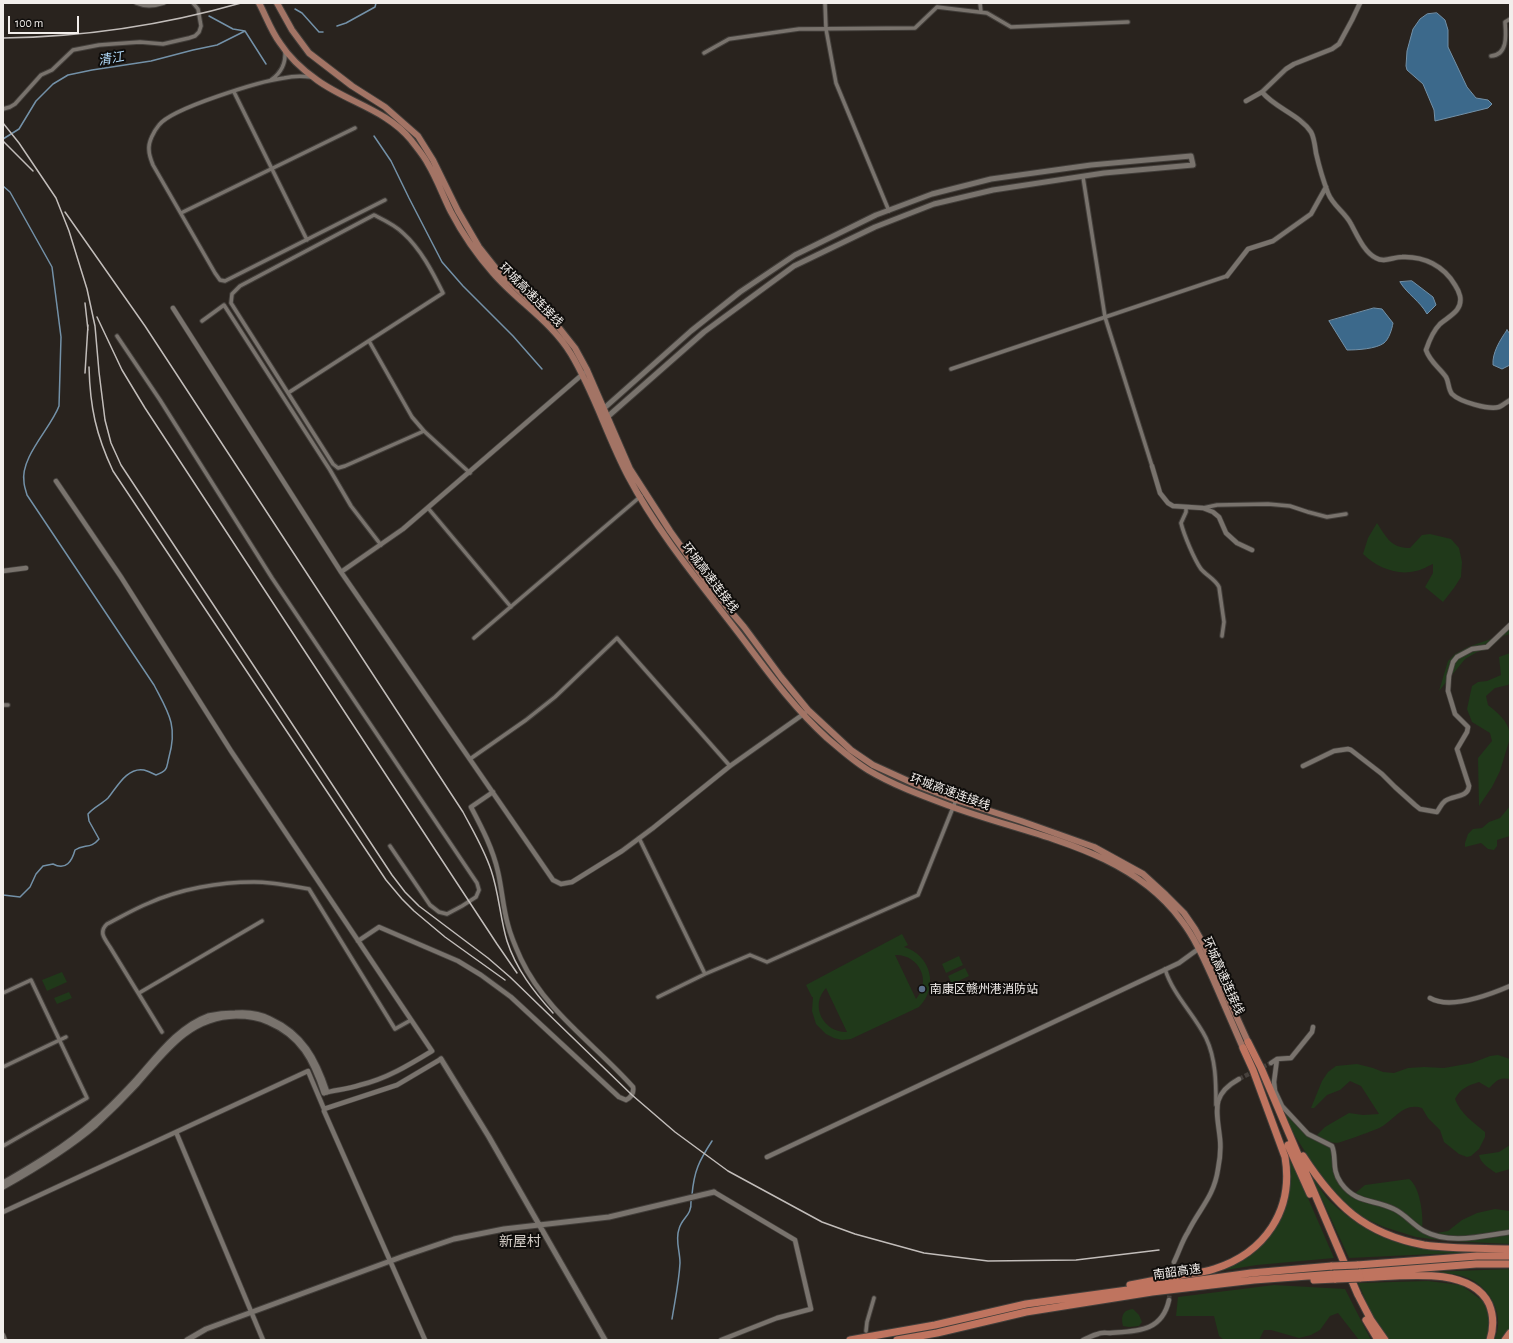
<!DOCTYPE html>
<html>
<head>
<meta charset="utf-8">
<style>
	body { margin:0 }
	#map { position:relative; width:1513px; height:1343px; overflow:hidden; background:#29231e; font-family:"Alegreya Sans",sans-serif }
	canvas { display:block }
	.frame { position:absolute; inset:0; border:4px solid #f2eeeb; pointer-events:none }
	.scale { position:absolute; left:8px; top:16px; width:71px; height:18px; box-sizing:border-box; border:2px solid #f2eeeb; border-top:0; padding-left:5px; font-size:12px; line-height:14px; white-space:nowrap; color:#f2eeeb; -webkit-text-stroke:3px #0f0d0b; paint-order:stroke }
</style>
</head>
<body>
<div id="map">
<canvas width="1513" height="1343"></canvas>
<div class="frame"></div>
<div class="scale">100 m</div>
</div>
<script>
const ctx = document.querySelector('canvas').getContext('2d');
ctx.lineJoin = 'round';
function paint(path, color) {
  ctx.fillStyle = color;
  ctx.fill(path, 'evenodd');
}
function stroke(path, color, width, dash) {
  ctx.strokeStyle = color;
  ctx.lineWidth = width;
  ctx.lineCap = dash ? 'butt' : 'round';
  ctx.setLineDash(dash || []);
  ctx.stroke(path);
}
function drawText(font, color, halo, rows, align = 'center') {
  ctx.font = font + ' "Alegreya Sans","Noto Sans SC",sans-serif';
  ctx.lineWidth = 4;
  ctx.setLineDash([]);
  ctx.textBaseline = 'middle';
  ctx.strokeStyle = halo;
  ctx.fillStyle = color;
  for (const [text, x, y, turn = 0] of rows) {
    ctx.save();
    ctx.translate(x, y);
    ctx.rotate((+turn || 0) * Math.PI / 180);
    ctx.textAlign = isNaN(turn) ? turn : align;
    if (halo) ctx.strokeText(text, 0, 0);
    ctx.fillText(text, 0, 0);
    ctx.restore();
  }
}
const green = new Path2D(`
	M1377 523C1387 538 1391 548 1410 548L1422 535 1430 534 1451 539 1459 548 1462 562 1461 577 1454 588 1443 602 1425 587 1433 573V564C1428 566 1422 570 1416 571 1397 576 1376 567 1363 554L1368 538Z
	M1510 627V634L1503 636 1489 649 1477 652 1465 659 1439 691 1448 661 1455 654 1468 647 1491 639Z
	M1510 653V683L1508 685 1495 688 1486 696 1488 705C1499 714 1510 722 1510 738L1500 771 1492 787 1479 806 1478 758 1492 741 1490 733 1472 722 1467 709 1472 686 1478 682 1487 681 1501 675 1499 657Z
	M1510 806V836L1497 840V846L1494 850 1488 849 1481 843 1465 847V843L1468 834 1473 829 1482 828 1489 822 1500 818Z
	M902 934 908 945 904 947C931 955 939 987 919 1007L851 1039 842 1040 834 1038 826 1034 816 1024 812 1011 813 997H812L806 985ZM895 955C919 954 932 981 916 999ZM826 988 847 1032C824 1033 809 1006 826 988Z
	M959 956 963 965 946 973 942 964Z
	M965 968 969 976 952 984 948 976Z
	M62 972 67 982 47 991 42 980Z
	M69 992 72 998 57 1004 54 998Z
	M1498 1055 1510 1059V1079C1498 1077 1497 1081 1489 1088L1479 1082C1467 1086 1461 1088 1455 1099 1460 1113 1474 1123 1485 1132V1137L1479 1149 1471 1156 1467 1157 1459 1154 1444 1142 1440 1130 1428 1118 1422 1108C1404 1102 1395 1119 1381 1127 1379 1129 1339 1143 1337 1143 1330 1143 1322 1138 1317 1135L1325 1127 1349 1113 1363 1115 1379 1114 1361 1086 1350 1081 1340 1090 1327 1095 1314 1108H1311L1322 1081 1328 1072 1336 1066 1357 1064 1373 1068 1383 1072 1394 1073 1408 1068 1424 1067 1444 1068 1472 1063 1490 1056Z
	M1282 1106 1308 1134 1332 1146 1336 1174 1353 1195 1365 1185 1409 1179C1420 1186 1424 1217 1422 1230L1431 1234 1448 1231 1462 1220 1477 1213 1495 1209 1510 1211V1244L1447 1241 1416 1237 1384 1227 1362 1217 1339 1200 1326 1184 1284 1119Z
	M1285 1145 1334 1258 1257 1265 1219 1271C1228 1267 1238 1263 1247 1258 1255 1253 1263 1245 1269 1237 1293 1207 1293 1181 1285 1145Z
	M1510 1145V1169L1496 1173C1489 1168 1481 1164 1479 1155L1499 1152Z
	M1309 1171C1315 1180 1320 1189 1326 1197 1332 1204 1341 1211 1349 1217 1392 1250 1426 1248 1476 1252L1349 1258Z
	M1510 1269V1328L1500 1340H1494C1506 1317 1491 1288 1468 1278 1455 1273 1441 1273 1428 1272Z
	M1428 1281 1461 1285 1483 1301 1489 1315 1490 1324 1489 1334 1486 1340H1390C1375 1326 1367 1302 1358 1283Z
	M1274 1285 1345 1289 1371 1340H1359L1338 1313 1330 1316 1320 1330 1311 1335 1299 1338 1271 1330H1264L1259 1340H1224L1219 1336 1214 1316H1176L1178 1297Z
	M1133 1309 1139 1315 1142 1322 1139 1326 1129 1327 1123 1326C1121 1317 1122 1310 1133 1309Z`);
const water = new Path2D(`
	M1437 13 1445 20 1448 30V47L1467 87 1476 98 1488 100 1492 104 1488 108 1435 121 1434 110 1423 84 1407 70 1406 66 1407 51 1413 29 1420 19 1427 14Z
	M1412 281 1433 297 1436 305 1427 314C1420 301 1407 294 1400 282Z
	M1374 308 1382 309 1393 323C1392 329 1389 339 1384 343 1376 349 1357 350 1347 350L1329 321Z
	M1507 330 1510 334V365L1502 369 1493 365C1492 353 1500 340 1507 330Z`);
const stream = new Path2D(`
	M295 9 302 13 319 32H323
	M209 16 233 29 245 31 266 64
	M337 26 346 23 375 7 376 3
	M374 136 391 161 409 198 442 262 463 286 513 336 542 369
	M3 139 19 129 36 101 53 84 68 75 92 70 151 61 193 50 217 45 245 31
	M3 186 10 192 52 267 61 337 59 406C51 428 20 457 24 482 24 486 26 491 27 495L154 685C168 712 178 725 169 757 166 768 169 770 156 775 152 773 148 771 144 770 127 767 117 787 108 798 102 804 94 807 88 814L89 821 99 839C91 849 84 844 75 850 72 861 66 871 53 864L43 866 36 874 30 887 20 897 3 895
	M692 1195C694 1171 699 1161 712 1141
	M672 1319C675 1300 679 1282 680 1263 680 1251 675 1240 679 1229 682 1217 692 1216 691 1201`);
const tertiaryTunnel = new Path2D(`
	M1239 1079 1271 1063
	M1172 1278 1174 1262
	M1169 1300 1170 1288`);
const minor = new Path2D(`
	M136 3C145 7 155 6 164 3
	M825 3 826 29 836 83 889 211
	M980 3 981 12
	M704 53 729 39 799 29 915 28 937 7 987 13 1011 27 1128 22
	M1491 56C1508 55 1506 35 1505 22L1510 19
	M311 77C302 76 293 76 284 78 261 81 172 108 159 125 154 131 148 142 149 150 149 155 151 160 153 165L215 273 220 280 225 281 385 200
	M271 80C281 73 286 63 285 51
	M234 92 307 240
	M3 109 10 107 15 104 41 75 52 70 73 50 99 45 112 44 140 42 163 44 189 38 195 36 199 32 201 26 198 9 193 3
	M1083 177 1105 317 1152 466
	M181 213 355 128
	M202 321 224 305 330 470 351 506 381 545
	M117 336 160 400 272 578 477 883 479 890 476 897 462 906 447 914 439 912 430 905 390 846
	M369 341 412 417 424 431
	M951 369 1227 276
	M288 393 443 293C433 273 421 249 403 233 395 225 384 220 374 215L240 286 232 294 231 303 333 464 338 468 345 466 424 431 470 473
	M1186 507V512L1181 523C1184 535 1194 559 1201 569 1207 576 1215 579 1219 587L1224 622 1222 636
	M428 508 511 607
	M1203 508 1217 505 1268 504 1290 506 1308 512 1327 517 1346 514
	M474 638 641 496
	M3 705H8
	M470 759 526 720 555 697 617 638 730 766
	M639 838 705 974
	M1165 969C1173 995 1194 1014 1206 1038 1216 1059 1216 1083 1216 1105
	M3 993 31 980 87 1098 3 1146
	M139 993 262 921
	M658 997 705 974 750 955 767 962 918 895 956 800
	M162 1032 110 947C105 939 98 932 107 924 121 917 134 909 149 903 180 889 219 882 254 882 272 882 291 886 309 889L395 1029 411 1020
	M3 1067 66 1037
	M866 1331 867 1322 874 1298`);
const tertiary = new Path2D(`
	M1262 92C1275 108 1300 115 1311 132 1314 137 1315 146 1316 153 1319 166 1323 180 1328 193 1333 206 1345 212 1351 224 1357 235 1364 252 1376 258 1384 263 1393 257 1402 257 1424 256 1444 266 1455 285 1457 288 1459 292 1460 296 1463 311 1449 316 1440 324 1433 331 1429 341 1426 350 1430 362 1439 367 1446 377 1449 382 1448 389 1452 394 1460 402 1489 410 1499 407 1503 405 1507 402 1510 400
	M1246 101 1262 92 1286 69 1294 64 1332 49 1339 44 1352 20 1360 3
	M1227 276 1248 249 1273 241 1311 214 1326 187
	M173 308 341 572 553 880 561 884 572 882 622 851 653 828 730 766 805 713
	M1152 466 1160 493 1168 503 1173 506 1203 508 1213 512 1219 517 1226 533 1237 543 1252 550
	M56 481 121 577 231 751 432 1051C409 1065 386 1079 360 1085 348 1089 336 1090 324 1093
	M3 571 26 568
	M341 572 403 529 584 373
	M1303 766 1334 751 1348 749 1351 750 1382 774 1395 787 1415 805 1420 809 1437 812C1440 808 1441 804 1445 801 1453 795 1468 798 1469 786L1457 749 1467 732 1468 727 1455 714 1448 691 1449 676 1453 662 1457 657 1472 649 1487 647 1510 625
	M358 941 379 927 458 961 481 975 511 997 619 1097 626 1100C632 1097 634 1093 633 1087 596 1045 546 1012 521 959 516 948 511 937 508 925 503 908 502 889 498 872 493 849 482 828 471 807L493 792
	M1430 998C1450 1010 1489 995 1510 986
	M1277 1059 1274 1082 1275 1091 1282 1106 1308 1134 1332 1146C1337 1158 1331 1169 1341 1183 1356 1204 1374 1199 1394 1209 1405 1214 1413 1225 1424 1231 1450 1245 1482 1236 1510 1232
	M1271 1063 1277 1059 1291 1058 1312 1032 1313 1027
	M324 1111 425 1340
	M176 1132 263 1340
	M767 1157 1179 963 1201 947
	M714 1192 795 1240 811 1309 777 1318 721 1340
	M3 1212 308 1071 324 1109 397 1085 441 1059
	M1174 1262C1179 1252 1182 1241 1188 1232 1199 1209 1214 1197 1218 1169 1220 1159 1221 1149 1220 1139 1217 1111 1210 1095 1239 1079
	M3 1335 5 1340
	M1083 1340C1088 1338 1093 1335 1098 1334 1101 1332 1106 1333 1110 1333 1137 1331 1162 1332 1169 1300`);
const secondary = new Path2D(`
	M601 411 691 331 740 292 795 255 876 215 932 194 991 179 1091 165 1191 156 1193 165 1104 173 993 190 934 204 875 227 794 266 704 332 605 419
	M441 1059 489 1137 605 1340
	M3 1183C34 1165 66 1146 93 1122 108 1110 121 1096 134 1082 155 1059 177 1027 208 1016 217 1014 226 1013 235 1013 247 1012 259 1013 270 1019 303 1034 316 1059 327 1092
	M3 1187C35 1169 68 1149 96 1125 110 1112 124 1098 137 1084 165 1052 189 1017 236 1016 247 1016 258 1017 268 1022 301 1036 313 1060 324 1093
	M187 1340 206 1329 404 1256 454 1239 504 1229 609 1217 714 1192`);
const primary = new Path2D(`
	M259 3C266 16 271 31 280 43 289 57 303 70 317 80 347 102 387 110 411 140 417 148 424 156 428 164 437 179 443 196 451 212 462 233 477 255 493 273 518 302 551 321 571 354 594 392 607 436 628 476 658 533 701 584 740 635 768 672 792 706 827 738 840 749 853 761 868 770 893 785 923 796 950 806 1030 836 1127 847 1181 920 1195 938 1204 959 1213 979 1223 1002 1233 1025 1243 1048
	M277 3 292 30 309 53 352 86 385 107 418 136 433 160 458 211 479 247 498 271 556 324 575 348 587 370 630 469 670 531 710 587 744 627 781 677 808 710 851 750 873 765 917 785 956 800 1021 821 1094 847 1143 874 1166 895 1184 913 1195 929 1204 945 1248 1042`);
const motorway = new Path2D(`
	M1248 1042 1261 1068 1358 1295 1371 1320 1385 1340
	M1288 1145 1310 1194
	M1303 1156C1335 1205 1364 1234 1424 1245 1452 1249 1482 1248 1510 1249
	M1357 1265 1477 1256H1510
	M1359 1273 1476 1264H1510
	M1360 1278C1396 1277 1470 1264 1489 1304 1494 1316 1494 1327 1490 1340
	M1314 1280 1336 1279
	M1130 1285C1149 1281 1168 1278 1187 1274 1196 1273 1206 1272 1214 1269 1265 1253 1294 1210 1285 1157L1253 1070 1243 1048
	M1366 1320 1378 1340
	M850 1340 935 1325 1026 1304 1251 1273 1332 1266
	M897 1340 937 1333 1026 1312 1152 1292 1254 1280 1335 1274
	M1505 1340 1510 1333`);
const rail = new Path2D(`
	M3 38C83 37 164 25 241 3
	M3 123 19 143 56 198 69 231 87 289 95 326 99 372 105 420 111 443 121 465 392 875 405 892 419 906 488 958 510 977 632 1095 675 1132 728 1171 822 1222 855 1234 924 1253 988 1261 1076 1260 1159 1250
	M3 141 33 171
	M65 212 145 326 463 812C473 831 484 849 491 870 499 893 500 918 507 941 516 969 534 992 553 1013
	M85 303 88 330
	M97 317 122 370 145 408 497 944 517 973
	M89 367C90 407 96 435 113 471L386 880 402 899 414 911 445 937 505 980
	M85 373 88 325`);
const motorwayBridge = new Path2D(`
	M1332 1266 1357 1265
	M1335 1274 1359 1273
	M1336 1279 1360 1278`);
const markers = [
	[922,989,4,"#5c6f8a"]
];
const streetNames = [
	["环城高速连接线",531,295,45],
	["环城高速连接线",710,578,53],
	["环城高速连接线",950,792,20],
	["环城高速连接线",1223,976,66],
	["南韶高速",1177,1272,-8]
];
const poiNames = [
	["南康区赣州港消防站",930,989]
];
const waterNames = [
	["清江",111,59,-10]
];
const quarterNames = [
	["新屋村",520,1242]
];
paint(green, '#20391a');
paint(water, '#3c698b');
stroke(water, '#7391a8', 1);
stroke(stream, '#7391a8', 1.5);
stroke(tertiaryTunnel, '#47413d', 4.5, [4.5, 2]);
stroke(minor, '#423e3a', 5.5);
stroke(tertiary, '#423e3a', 6);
stroke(secondary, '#423e3a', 7);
stroke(primary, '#423e3a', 8);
stroke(motorway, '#423e3a', 9);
stroke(minor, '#79736d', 3.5);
stroke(tertiary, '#79736d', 4.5);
stroke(secondary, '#79736d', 5);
stroke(primary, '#a37465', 6);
stroke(motorway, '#bf745f', 7);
stroke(rail, '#c2bdba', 1.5);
stroke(motorwayBridge, '#423e3a', 9, []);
stroke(motorwayBridge, '#bf745f', 7);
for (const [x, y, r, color] of markers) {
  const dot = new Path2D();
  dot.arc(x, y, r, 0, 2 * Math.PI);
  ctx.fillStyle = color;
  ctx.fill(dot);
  stroke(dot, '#0f0d0b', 1.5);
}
drawText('12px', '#f2eeeb', '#0f0d0b', streetNames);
drawText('12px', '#f2eeeb', '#0f0d0b', poiNames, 'left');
drawText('italic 13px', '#b2dbfb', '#0f0d0b', waterNames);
drawText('14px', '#d4cdc6', '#0f0d0b', quarterNames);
</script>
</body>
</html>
